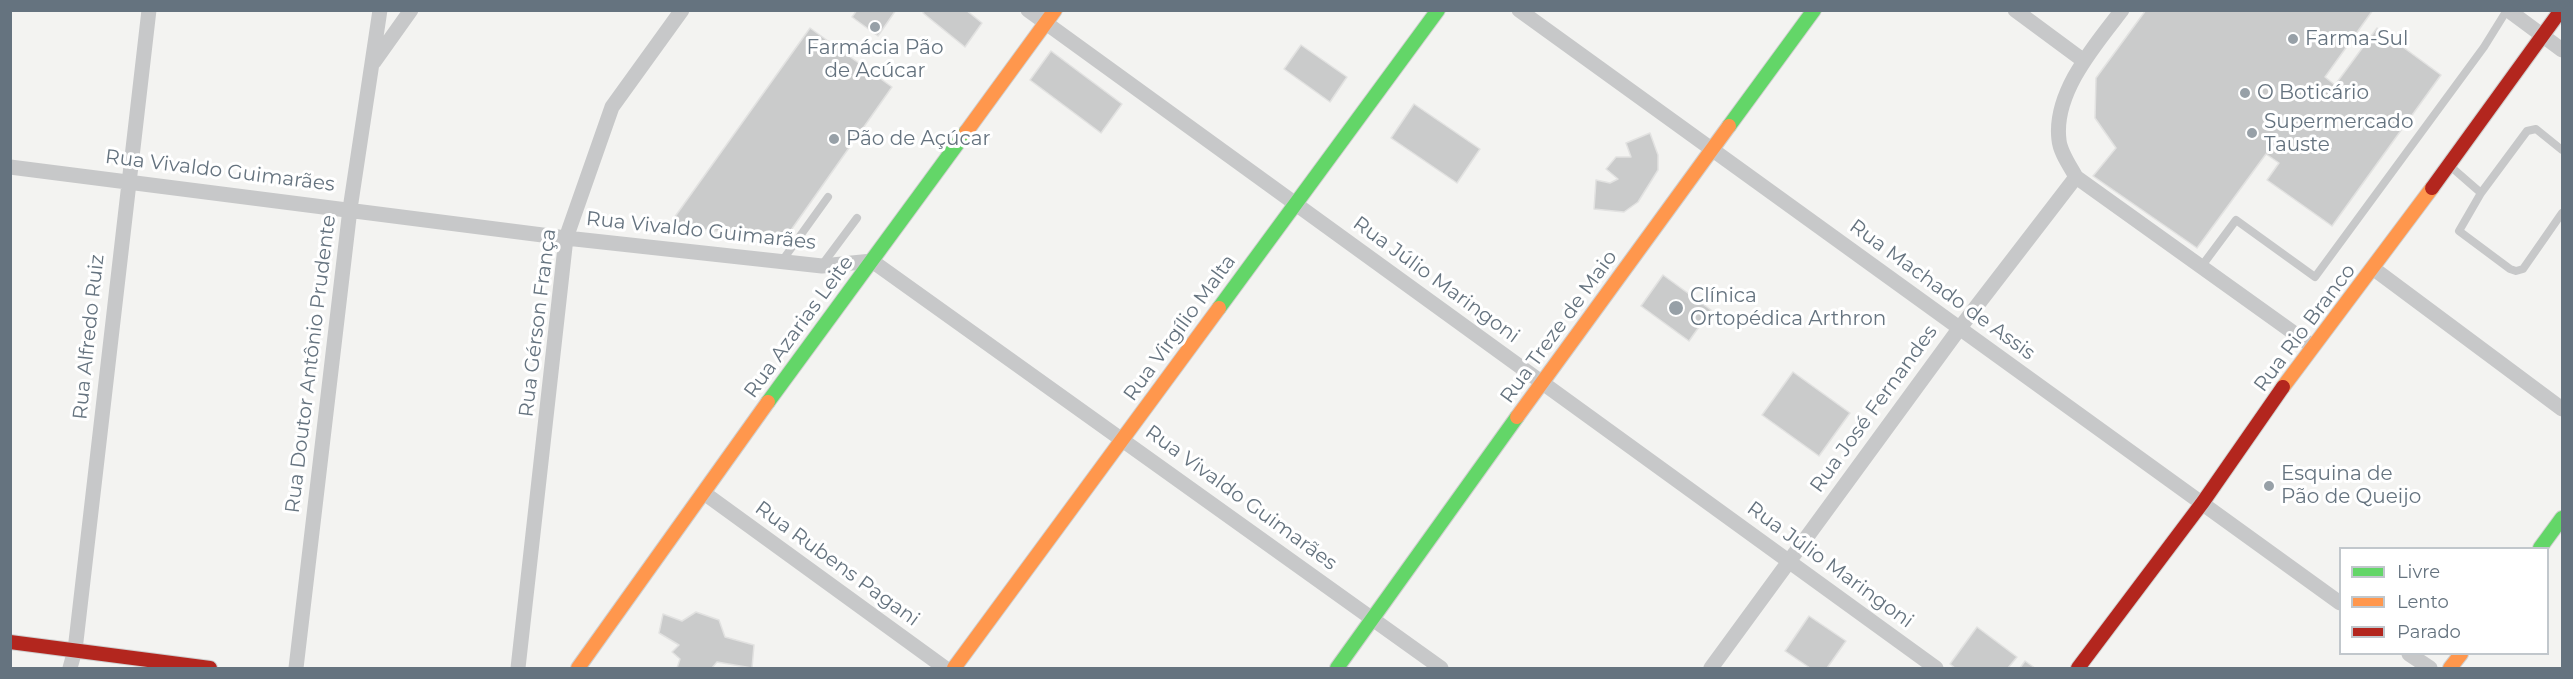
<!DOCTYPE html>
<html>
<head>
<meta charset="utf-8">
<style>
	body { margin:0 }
	#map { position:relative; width:2573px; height:679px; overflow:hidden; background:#f3f3f1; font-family:Montserrat,sans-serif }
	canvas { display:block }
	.frame { position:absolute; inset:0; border:12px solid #65737f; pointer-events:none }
	.legend { position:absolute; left:2339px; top:547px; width:210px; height:108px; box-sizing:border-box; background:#fff; border:2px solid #c1c7cc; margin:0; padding:8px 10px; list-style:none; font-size:18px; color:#65737f }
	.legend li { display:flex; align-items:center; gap:12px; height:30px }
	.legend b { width:30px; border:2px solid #c1c7cc }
</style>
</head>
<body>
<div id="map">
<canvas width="2573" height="679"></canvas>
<div class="frame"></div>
<ul class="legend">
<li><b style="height:8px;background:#63d668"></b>Livre</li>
<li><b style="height:8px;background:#ff974d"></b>Lento</li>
<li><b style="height:8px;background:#b3261e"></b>Parado</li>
</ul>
</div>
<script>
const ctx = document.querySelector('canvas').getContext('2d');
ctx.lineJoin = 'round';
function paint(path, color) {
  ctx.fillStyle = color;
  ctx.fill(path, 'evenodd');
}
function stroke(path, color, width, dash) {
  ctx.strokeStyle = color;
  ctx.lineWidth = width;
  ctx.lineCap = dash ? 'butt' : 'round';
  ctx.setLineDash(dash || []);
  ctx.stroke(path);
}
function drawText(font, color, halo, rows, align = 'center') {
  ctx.font = font + ' Montserrat,sans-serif';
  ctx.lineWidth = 6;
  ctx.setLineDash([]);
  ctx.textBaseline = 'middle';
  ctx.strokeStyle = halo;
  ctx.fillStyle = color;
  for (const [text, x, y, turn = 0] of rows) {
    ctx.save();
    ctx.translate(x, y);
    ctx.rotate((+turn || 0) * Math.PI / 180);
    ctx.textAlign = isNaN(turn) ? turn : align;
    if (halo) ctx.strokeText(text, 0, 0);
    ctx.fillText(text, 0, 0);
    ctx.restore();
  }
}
const building = new Path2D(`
	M857 10H896L878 36 852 17Z
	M925 10H966L982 23 965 47 923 13Z
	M2146 10H2373L2325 77 2335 85 2377 28 2441 75 2332 226 2267 180 2279 163 2266 154 2197 248 2093 176 2116 148 2095 118 2096 78Z
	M810 28 892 87 784 240 669 225Z
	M1301 45 1347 77 1330 102 1284 69Z
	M1051 51 1122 104 1101 133 1030 80Z
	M1414 104 1480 149 1457 183 1391 138Z
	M1650 133 1658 155V170L1638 202 1624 212 1594 209 1596 180 1610 183 1618 179 1606 169 1616 157H1631L1626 143Z
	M1663 275 1711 310 1689 341 1641 306Z
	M1793 372 1850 413 1819 456 1762 415Z
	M696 612 719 620 725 637 754 645 752 668 717 662 712 668H677L680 659 672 652 679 645 659 633 663 614 682 621Z
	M1809 616 1846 641 1827 668H1810L1785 651Z
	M1977 627 2017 657 2008 668H1955L1950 664Z
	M2025 661 2035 668H2020Z`);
const lane = new Path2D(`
	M2562 150 2536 129 2527 131 2481 193 2459 231 2510 269 2516 271 2523 269 2562 213
	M2450 166 2481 193
	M782 261 828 197
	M822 265 857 218
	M2201 267 2236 220 2315 277 2484 47 2507 10`);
const street = new Path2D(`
	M1028 10 1936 668
	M1519 10 2340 603
	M2015 10 2084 61
	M2122 10C2095 45 2053 93 2059 140 2060 152 2070 166 2076 177L2312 346
	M2508 10 2562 50
	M374 62 411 10
	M10 167 566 238 822 266 872 261 1441 668
	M2374 269 2562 409
	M704 493 945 668
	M2409 654 2430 668
	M70 668 75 650 149 10
	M296 668 350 209 380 10
	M518 668 566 238 612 107 682 10
	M1711 668 1959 329 2076 177`);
const fast = new Path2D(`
	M1729 126 1814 10
	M1219 308 1438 10
	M768 402 966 132
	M2540 548 2562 518
	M1337 668 1517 417`);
const slow = new Path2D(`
	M966 132 1055 10
	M2283 387 2432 188
	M1517 417 1729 126
	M578 668 768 402
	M954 668 1219 308
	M2450 668 2461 654`);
const jam = new Path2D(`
	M2432 188 2561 10
	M10 642 210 668
	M2078 668 2203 502 2283 387`);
const markers = [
	[875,27,6,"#97a0a7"],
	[2293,39,6,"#97a0a7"],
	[2245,93,6,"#97a0a7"],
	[2252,133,6,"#97a0a7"],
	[834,139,6,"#97a0a7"],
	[1676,308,8,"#97a0a7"],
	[2269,486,6,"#97a0a7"]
];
const poiNames = [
	["Farma-Sul",2305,39],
	["Farmácia Pão",875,48,"center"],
	["de Acúcar",875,71,"center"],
	["O Boticário",2257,93],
	["Supermercado",2264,122],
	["Tauste",2264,145],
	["Pão de Açúcar",846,139],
	["Clínica",1690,296],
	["Ortopédica Arthron",1690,319],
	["Esquina de",2281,474],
	["Pão de Queijo",2281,497]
];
const streetNames = [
	["Rua Vivaldo Guimarães",220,171,7],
	["Rua Vivaldo Guimarães",701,231,6],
	["Rua Júlio Maringoni",1436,280,36],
	["Rua Machado de Assis",1942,290,36],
	["Rua Gérson França",538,323,-83],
	["Rua Azarias Leite",799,327,-54],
	["Rua Treze de Maio",1559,327,-54],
	["Rua Virgílio Malta",1180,328,-54],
	["Rua Rio Branco",2305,328,-53],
	["Rua Alfredo Ruiz",89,337,-84],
	["Rua Doutor Antônio Prudente",311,364,-83],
	["Rua José Fernandes",1874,409,-54],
	["Rua Vivaldo Guimarães",1241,498,36],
	["Rua Rubens Pagani",837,564,36],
	["Rua Júlio Maringoni",1830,565,36]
];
paint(building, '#cacbcb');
stroke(building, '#e2e2e1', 1.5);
stroke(fast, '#cfcfcf', 16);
stroke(slow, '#cfcfcf', 16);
stroke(jam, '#cfcfcf', 16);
stroke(lane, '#c7c8c9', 8);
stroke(street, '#c7c8c9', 15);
stroke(fast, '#63d668', 14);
stroke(slow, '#ff974d', 14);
stroke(jam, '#b3261e', 14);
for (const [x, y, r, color] of markers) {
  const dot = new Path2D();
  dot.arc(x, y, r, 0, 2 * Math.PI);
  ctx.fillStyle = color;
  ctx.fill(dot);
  stroke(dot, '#fff', 2);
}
drawText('20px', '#65737f', '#fff', poiNames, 'left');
drawText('20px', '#65737f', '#fff', streetNames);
</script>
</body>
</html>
